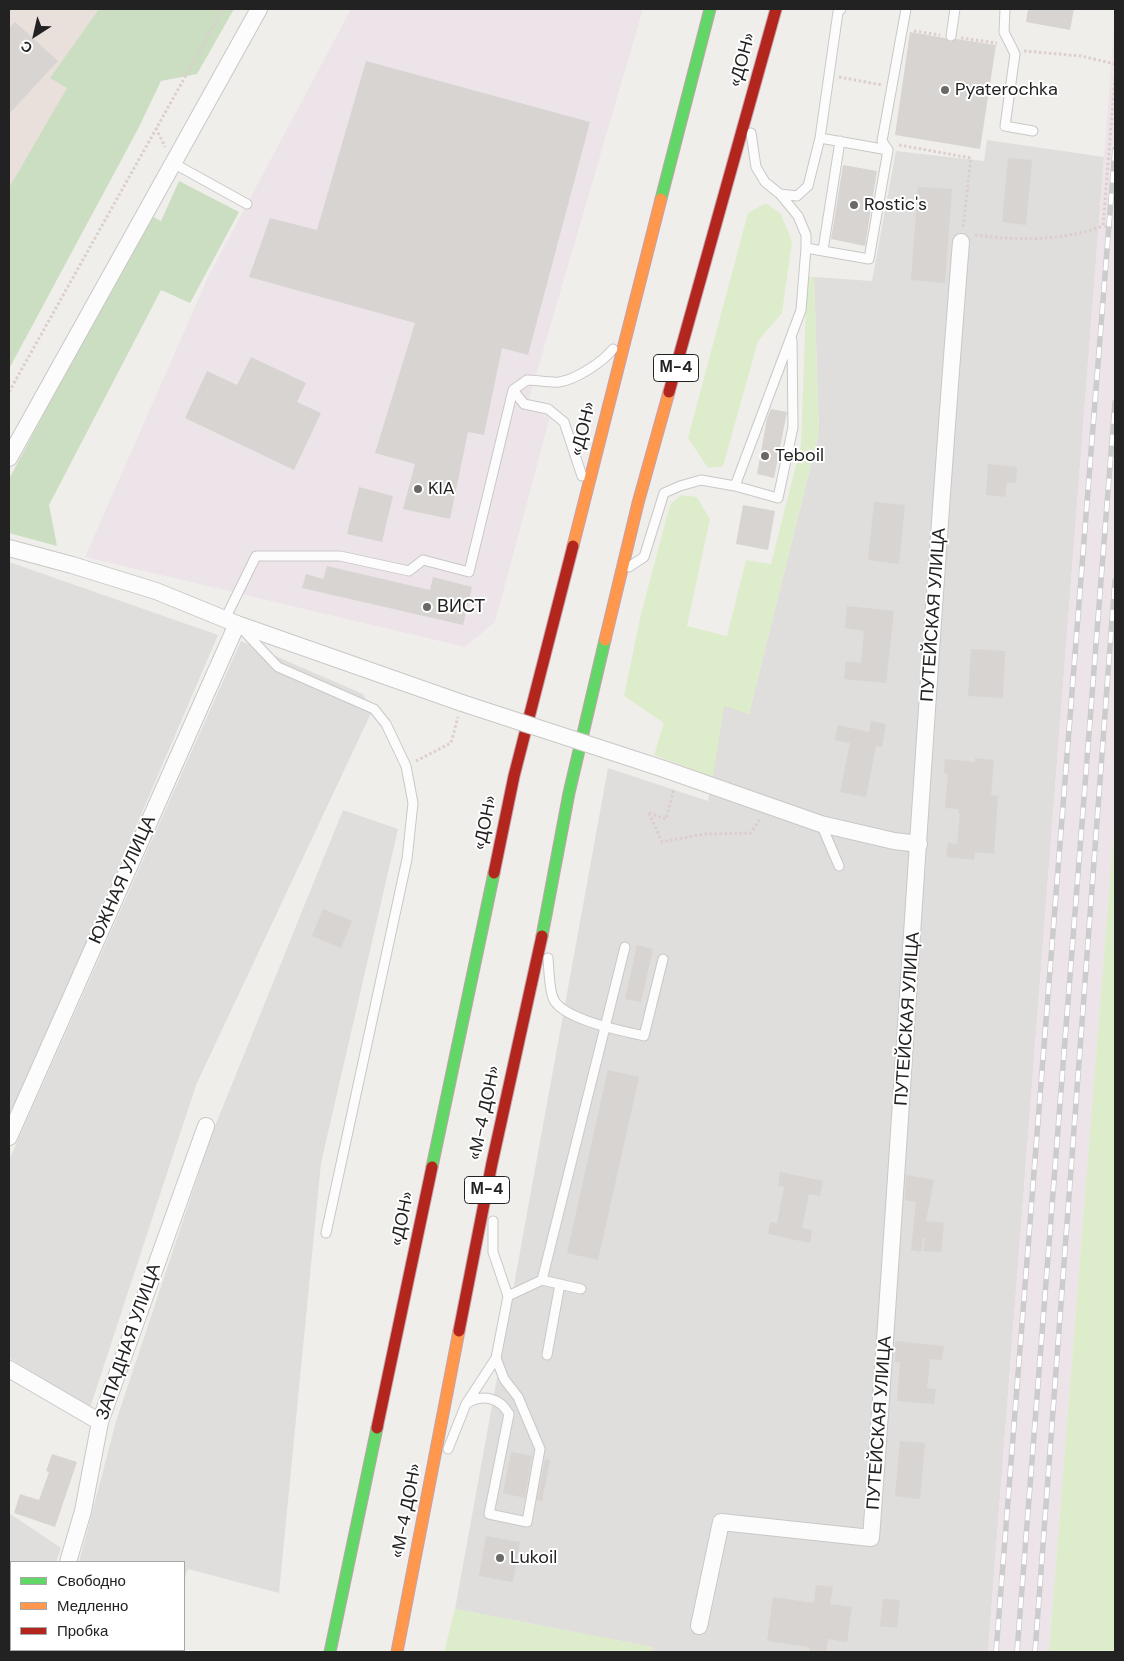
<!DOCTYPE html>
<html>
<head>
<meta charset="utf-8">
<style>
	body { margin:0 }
	#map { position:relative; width:1124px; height:1661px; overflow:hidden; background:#f0eeeb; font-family:"DM Sans",sans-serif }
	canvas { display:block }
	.frame { position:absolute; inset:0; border:10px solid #222; pointer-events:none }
	.legend { position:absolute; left:10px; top:1561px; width:175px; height:90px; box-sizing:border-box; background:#fff; border:1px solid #a7a7a7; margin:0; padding:6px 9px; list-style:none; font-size:15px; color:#222 }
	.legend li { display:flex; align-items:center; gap:10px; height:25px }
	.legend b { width:25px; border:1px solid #a7a7a7 }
	.north { position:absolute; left:10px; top:10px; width:50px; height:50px; -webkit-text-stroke:4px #fff; paint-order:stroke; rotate:215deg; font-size:14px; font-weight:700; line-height:20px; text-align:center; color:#222 }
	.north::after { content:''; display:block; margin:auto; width:18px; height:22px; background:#222; clip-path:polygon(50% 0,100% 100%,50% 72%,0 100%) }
</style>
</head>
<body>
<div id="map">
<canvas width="1124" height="1661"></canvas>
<div class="frame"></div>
<ul class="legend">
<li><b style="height:6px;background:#63d668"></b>Свободно</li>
<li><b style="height:6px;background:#ff974d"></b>Медленно</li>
<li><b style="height:6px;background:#b3261e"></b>Пробка</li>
</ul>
<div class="north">С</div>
</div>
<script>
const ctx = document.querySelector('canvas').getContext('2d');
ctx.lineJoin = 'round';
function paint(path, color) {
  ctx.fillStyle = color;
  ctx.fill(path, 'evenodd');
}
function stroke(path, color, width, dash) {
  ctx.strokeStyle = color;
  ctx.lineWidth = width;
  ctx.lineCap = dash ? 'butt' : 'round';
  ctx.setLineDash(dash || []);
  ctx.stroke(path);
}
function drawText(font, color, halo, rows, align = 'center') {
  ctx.font = font + ' "DM Sans",sans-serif';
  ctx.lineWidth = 4;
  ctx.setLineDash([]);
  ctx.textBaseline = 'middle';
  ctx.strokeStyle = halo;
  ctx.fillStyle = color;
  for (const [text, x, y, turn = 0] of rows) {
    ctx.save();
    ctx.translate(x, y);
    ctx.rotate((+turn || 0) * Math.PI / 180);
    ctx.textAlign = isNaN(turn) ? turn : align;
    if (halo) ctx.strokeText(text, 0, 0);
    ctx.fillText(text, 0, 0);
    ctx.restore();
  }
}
const residential = new Path2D(`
	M987 140 1104 157 988 1652H652V1647L455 1609 608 768 708 801 724 705 749 714 819 433 814 277 872 281 896 151 984 161Z
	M9 562 218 635 9 1123Z
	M241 641 363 694 372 711 196 1085 90 1408 9 1358V1160Z
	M343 810 398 829 321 1163 279 1593 188 1569 184 1580V1562H79L117 1418 213 1131Z
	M9 1513 61 1548 56 1562H11V1650H28L27 1652H9Z
	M57 1650H159L158 1652H56Z`);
const industrial = new Path2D(`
	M351 9H643L527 406 550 417 495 622 465 647 85 557 208 277Z
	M1115 15V815L1049 1652H988Z`);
const military = new Path2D(`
	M9 9H134L9 222Z`);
const grass = new Path2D(`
	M766 203 781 214 792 242 782 313 758 341 723 466 708 468 688 438 748 213Z
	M807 277H814L819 433 749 714 724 706 713 777 654 755 664 723 624 696 641 614 670 505 681 495 697 497 710 519 687 626 727 636 746 560 771 564 801 445Z
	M1115 815V1652H1049Z
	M455 1609 653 1647 652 1652H444Z`);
const forest = new Path2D(`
	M99 9H234L197 74 161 81 138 129 9 369V188L67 88 50 78Z
	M179 181 239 212 190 303 161 290 49 505 57 546 9 533V479L150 215 161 221Z`);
const building = new Path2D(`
	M1028 9H1074L1070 30 1026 22Z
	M15 22 58 61 9 114V28Z
	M910 32 945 38 950 42 956 39 996 45 980 149 895 135Z
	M366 61 590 122 528 355 502 348 484 435 468 432 450 519 403 509 415 464 375 453 415 323 249 277 270 218 317 230Z
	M1008 158 1032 160 1026 225 1002 222Z
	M843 165 877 171 865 246 831 239Z
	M918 187 952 189 945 283 911 280Z
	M251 357 306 383 297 402 321 413 294 470 185 418 207 371 237 385Z
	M771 409 787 412 774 478 757 474 767 418Z
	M988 464 1017 467 1016 483 1007 482 1005 497 986 495Z
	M359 487 393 496 382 542 347 534Z
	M874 502 905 505 899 564 868 560Z
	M743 505 775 511 768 550 736 544Z
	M327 566 430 590 433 577 472 587 463 625 302 588 306 574 323 579Z
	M847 606 894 611 886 683 844 679 846 661 861 663 864 631 845 628Z
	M971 649 1005 651 1003 698 968 696Z
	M871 721 886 724 882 747 876 746 866 797 840 792 850 743 835 740 838 725 869 732Z
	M975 758 994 760 991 795 998 796 994 854 975 852 974 860 946 857 948 843 957 844 960 813H958V809L945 808 948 774 944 773 945 759 975 762Z
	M323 909 352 921 341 948 312 936Z
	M637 945 653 949 641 1002 625 999Z
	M608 1070 639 1077 598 1260 567 1253Z
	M780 1172 823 1181 820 1196 809 1194 802 1228 812 1230 810 1243 768 1234 770 1222 777 1223 784 1187 778 1186Z
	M906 1175 934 1180 926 1221 944 1223 941 1252 923 1251 925 1238H923L921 1252 911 1250 916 1202 905 1200Z
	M895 1341 944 1346 942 1360 930 1359 927 1388 936 1389 934 1404 897 1401 900 1362H895Z
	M900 1441 925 1443 920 1499 895 1496Z
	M511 1452 532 1456 525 1498 503 1493Z
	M52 1454 77 1462 55 1527 14 1513 20 1494 39 1500 49 1472 46 1471Z
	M545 1459 550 1460 542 1501 537 1500Z
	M486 1536 520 1542 513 1582 479 1576Z
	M816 1585 833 1587 830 1604 852 1607 847 1642 828 1639 826 1652H809V1647L767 1641 773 1597 814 1603Z
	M883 1599 900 1600 897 1628 880 1626Z`);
const path = new Path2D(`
	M914 31 940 35
	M961 38 997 43
	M1024 51 1081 56 1115 64
	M839 77 882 85
	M1115 78 1103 226 1115 227
	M156 128 165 147
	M899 145 971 158 963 228
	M975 235C1019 241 1061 241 1103 226
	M9 392 223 9
	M416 761 451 743 458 717
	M649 813 662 842 704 834 751 833 760 819
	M649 813 666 819 674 788`);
const lane = new Path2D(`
	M1005 9 1004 32 1015 54 1005 126 1033 131
	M951 36 955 9
	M820 138 838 12 841 9
	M173 163 247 204
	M780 194 797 196 808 186 820 138 888 150
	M806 248 869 259 888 150 882 141 906 9
	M823 250 840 141
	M513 390 524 404 548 409 564 422 582 476
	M735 486 778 498 793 427 792 340
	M629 567 644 557 664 493 680 486 701 480 735 486 801 310 806 248V235L798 216 780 194 765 182 756 167 751 133
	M225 619 256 556H340L409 571 423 560 469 572 513 390 527 380C537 380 549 383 559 382 575 380 603 362 613 349
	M242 629 278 667 374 709 386 724 406 766 413 803 407 859 326 1233
	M821 824 839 866
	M548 958C549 969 549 991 554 1000 565 1020 623 1031 644 1036L663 959
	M542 1280 625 947
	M508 1296 542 1280 581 1289
	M547 1355 560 1284
	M466 1404C483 1393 500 1398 509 1414L489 1514 527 1522 540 1449 518 1397 504 1379 496 1358
	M448 1449 466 1404 496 1358 508 1296 493 1252V1221`);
const street = new Path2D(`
	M9 458 259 9
	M9 548 72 565 156 591 237 624 462 703
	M664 769 821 824 894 841 919 844
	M9 1137 237 624
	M9 1369 100 1422
	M68 1562 83 1511 100 1422 206 1126
	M699 1626 721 1522 871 1538C903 1106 926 674 961 242
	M41 1652 42 1650`);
const fast = new Path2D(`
	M661 199 710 9
	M542 936 569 793 605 640
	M432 1167 494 873
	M330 1652 377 1428`);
const slow = new Path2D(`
	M573 546 661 199
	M605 640 638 503 669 392
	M397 1652 459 1331`);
const jam = new Path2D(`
	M669 392 776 9
	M494 873 514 776 573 546
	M459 1331 492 1163 542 936
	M377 1428 432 1167`);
const rail = new Path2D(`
	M996 1652 1115 149
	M1017 1652 1115 402
	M1035 1652 1115 580`);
const streetBridge = new Path2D(`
	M462 703 664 769`);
const markers = [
	[945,90,5,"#6a6968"],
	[854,205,5,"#6a6968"],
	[765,456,5,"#6a6968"],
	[418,489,5,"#6a6968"],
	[427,607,5,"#6a6968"],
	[500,1558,5,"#6a6968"]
];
const shields = [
	[676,368,45],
	[487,1190,45]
];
const shieldNames = [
	["М-4",676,368],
	["М-4",487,1190]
];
const streetNames = [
	["«ДОН»",743,60,-74],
	["«ДОН»",584,429,-76],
	["ПУТЕЙСКАЯ УЛИЦА",934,615,-86],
	["«ДОН»",486,823,-78],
	["ЮЖНАЯ УЛИЦА",123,880,-66],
	["ПУТЕЙСКАЯ УЛИЦА",908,1019,-86],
	["«М-4 ДОН»",485,1113,-78],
	["«ДОН»",403,1219,-78],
	["ЗАПАДНАЯ УЛИЦА",129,1342,-71],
	["ПУТЕЙСКАЯ УЛИЦА",880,1423,-86],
	["«М-4 ДОН»",407,1511,-79]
];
const poiNames = [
	["Pyaterochka",955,90],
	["Rostic's",864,205],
	["Teboil",775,456],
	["KIA",428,489],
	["ВИСТ",437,607],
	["Lukoil",510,1558]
];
paint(residential, '#dfdedc');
paint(industrial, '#ede4e9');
paint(military, '#eae0db');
paint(grass, '#ddeccb');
paint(forest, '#cbdec1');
paint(building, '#d7d4d2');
stroke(lane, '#c9c8c7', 11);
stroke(street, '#c9c8c7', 18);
stroke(fast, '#c5a2ac', 13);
stroke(slow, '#c5a2ac', 13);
stroke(jam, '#c5a2ac', 13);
stroke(path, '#dccecd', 3, [2.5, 2.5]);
stroke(lane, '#fdfcfc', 9);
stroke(street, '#fdfcfc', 16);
stroke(fast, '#63d668', 11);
stroke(slow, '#ff974d', 11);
stroke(jam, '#b3261e', 11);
stroke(rail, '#ccc', 5.5);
stroke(rail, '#fff', 4, [11]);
stroke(streetBridge, '#c9c8c7', 18, []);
stroke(streetBridge, '#fdfcfc', 16);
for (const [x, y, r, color] of markers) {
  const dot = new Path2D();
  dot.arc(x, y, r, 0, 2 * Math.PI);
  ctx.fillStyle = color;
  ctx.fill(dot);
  stroke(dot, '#fff', 2);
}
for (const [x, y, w] of shields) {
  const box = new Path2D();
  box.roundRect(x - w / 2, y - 13.5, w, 27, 4);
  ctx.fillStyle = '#fff';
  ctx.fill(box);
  stroke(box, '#222', 1);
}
drawText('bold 16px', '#222', null, shieldNames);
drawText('18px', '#222', '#fff', streetNames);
drawText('18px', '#222', '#fff', poiNames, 'left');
</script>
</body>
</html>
